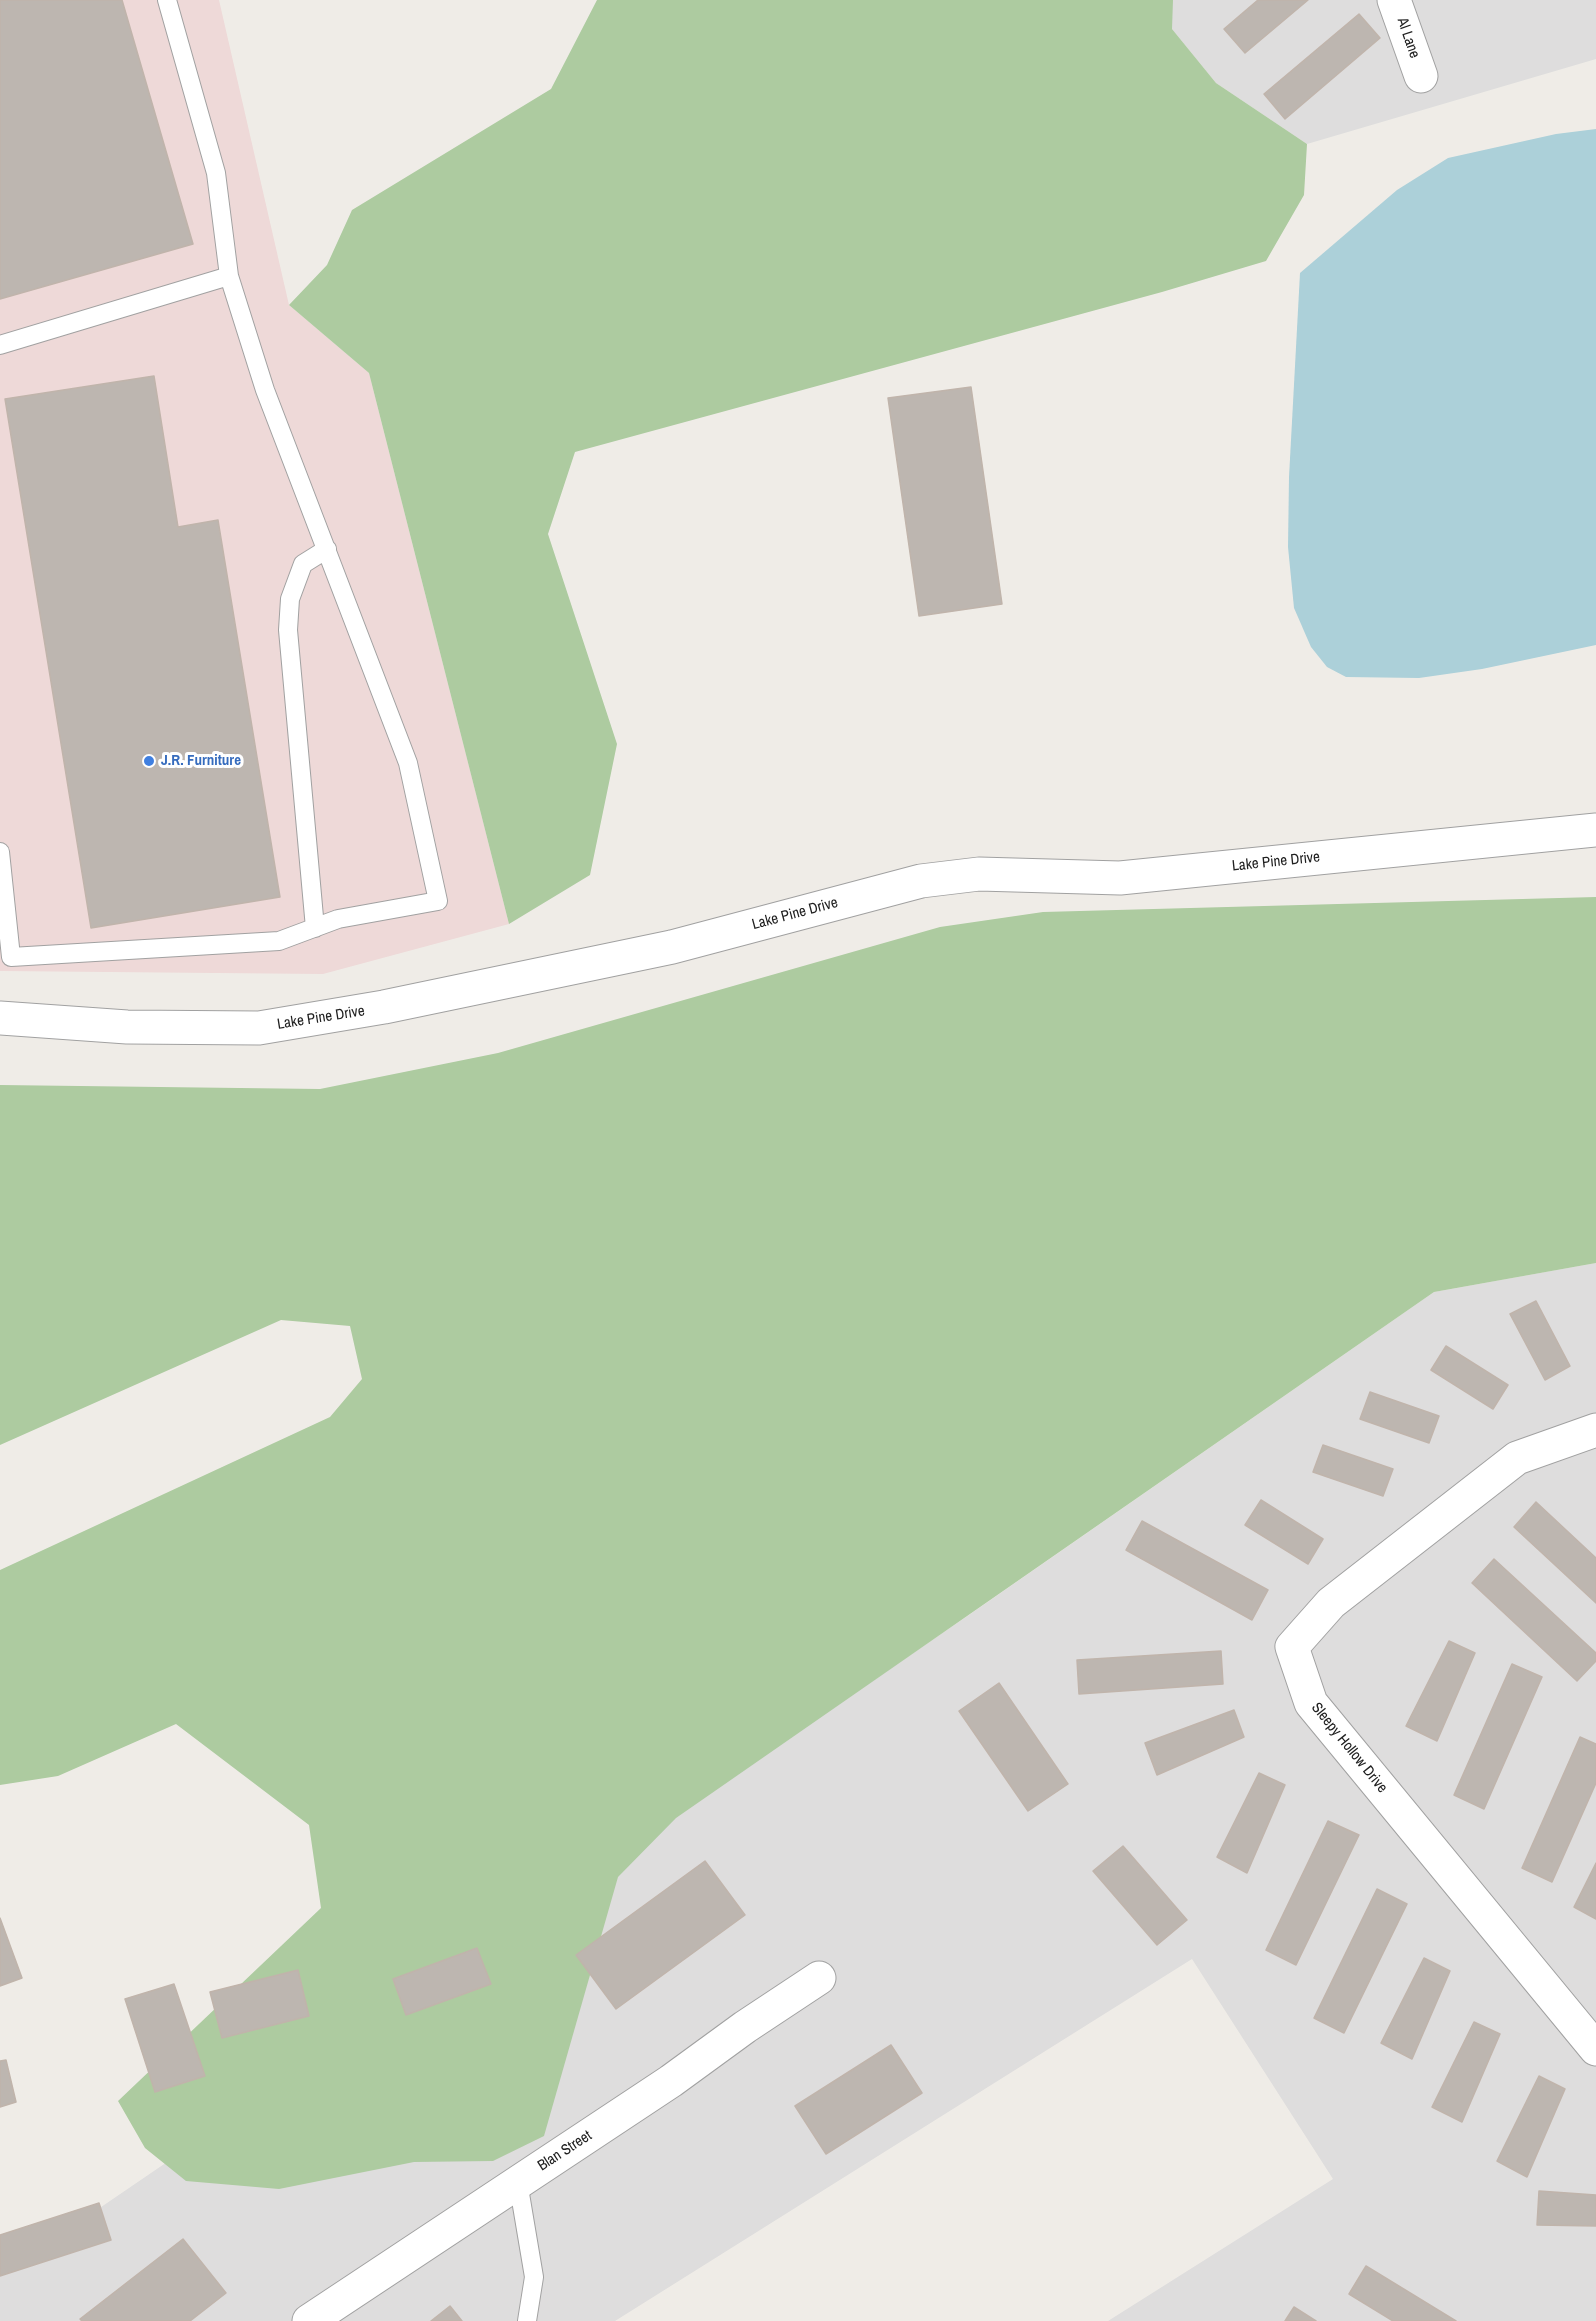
<!DOCTYPE html>
<html>
<head>
<meta charset="utf-8">
<style>
	body { margin:0 }
	canvas { display:block; background:#efece7 }
</style>
</head>
<body>
<canvas width="1596" height="2321"></canvas>
<script>
const ctx = document.querySelector('canvas').getContext('2d');
ctx.lineJoin = 'round';
function paint(path, color) {
  ctx.fillStyle = color;
  ctx.fill(path, 'evenodd');
}
function stroke(path, color, width, dash) {
  ctx.strokeStyle = color;
  ctx.lineWidth = width;
  ctx.lineCap = dash ? 'butt' : 'round';
  ctx.setLineDash(dash || []);
  ctx.stroke(path);
}
function drawText(font, color, halo, rows, align = 'center') {
  ctx.font = font + ' "Archivo Narrow",sans-serif';
  ctx.lineWidth = 6;
  ctx.setLineDash([]);
  ctx.textBaseline = 'middle';
  ctx.strokeStyle = halo;
  ctx.fillStyle = color;
  for (const [text, x, y, turn = 0] of rows) {
    ctx.save();
    ctx.translate(x, y);
    ctx.rotate((+turn || 0) * Math.PI / 180);
    ctx.textAlign = isNaN(turn) ? turn : align;
    if (halo) ctx.strokeText(text, 0, 0);
    ctx.fillText(text, 0, 0);
    ctx.restore();
  }
}
const residential = new Path2D(`
	M1141 0H1596V59L1307 144 1216 83 1172 29Z
	M1596 1263V2321H1108L1333 2179 1192 1959 615 2321H0V2276L969 1615 1434 1292Z`);
const commercial = new Path2D(`
	M0 0H219L289 305 369 373 509 924 323 974 0 971Z`);
const forest = new Path2D(`
	M597 0H1173L1172 29 1216 83 1307 144 1304 195 1266 261 1162 292 575 452 548 534 617 744 590 875 509 924 369 373 289 305 327 265 352 210 551 89Z
	M1596 897V1263L1434 1292 676 1818 618 1877 544 2136 493 2161 414 2162 279 2189 186 2181 145 2148 118 2101 321 1908 309 1825 176 1724 58 1776 0 1785V1570L330 1417 362 1379 350 1326 281 1320 0 1445V1085L320 1089 498 1053 940 927 1043 912Z`);
const water = new Path2D(`
	M1596 129V645L1482 669 1419 678 1346 677 1327 667 1311 647 1294 608 1288 547 1289 477 1300 273 1397 190 1448 158 1556 134Z`);
const building = new Path2D(`
	M0 0H122L193 244 0 299Z
	M1258 0H1308L1245 53 1224 29Z
	M1359 14 1380 38 1285 119 1264 94Z
	M154 376 178 527 218 520 280 897 91 928 5 399Z
	M971 387 1002 604 919 616 888 398Z
	M1536 1301 1570 1366 1545 1380 1510 1314Z
	M1446 1346 1508 1385 1493 1409 1431 1370Z
	M1370 1392 1439 1416 1429 1443 1360 1419Z
	M1323 1445 1393 1469 1383 1496 1313 1472Z
	M1261 1500 1323 1539 1308 1564 1245 1525Z
	M1536 1502 1596 1558V1603L1514 1527Z
	M1142 1521 1268 1590 1252 1620 1126 1550Z
	M1494 1559 1596 1653V1661L1577 1681 1472 1583Z
	M1449 1641 1475 1653 1437 1741 1406 1726Z
	M1221 1651 1223 1684 1079 1694 1077 1660Z
	M1512 1664 1542 1677 1484 1809 1454 1795Z
	M999 1683 1068 1784 1028 1811 959 1711Z
	M1234 1710 1244 1737 1157 1775 1145 1743Z
	M1580 1737 1596 1744V1783L1552 1882 1522 1868Z
	M1259 1773 1285 1785 1247 1873 1217 1857Z
	M1328 1821 1359 1835 1296 1965 1266 1950Z
	M1123 1846 1187 1920 1157 1945 1093 1871Z
	M705 1861 745 1915 616 2009 576 1955Z
	M1596 1863V1919L1574 1907Z
	M1377 1889 1407 1904 1344 2033 1314 2018Z
	M0 1918 22 1978 0 1986Z
	M477 1948 491 1984 406 2015 393 1979Z
	M1424 1958 1450 1971 1412 2059 1381 2043Z
	M298 1970 309 2016 222 2038 210 1992Z
	M174 1984 205 2076 155 2092 125 1999Z
	M1474 2022 1500 2034 1462 2122 1432 2107Z
	M891 2045 922 2093 826 2154 795 2106Z
	M6 2060 16 2102 0 2107V2061Z
	M1539 2076 1565 2089 1527 2177 1497 2161Z
	M1539 2191 1596 2195V2226L1537 2225Z
	M99 2203 111 2240 0 2276V2235Z
	M183 2239 226 2293 190 2321H82L80 2319Z
	M1366 2266 1456 2321H1393L1349 2294Z
	M450 2306 462 2321H431Z
	M1294 2307 1316 2321H1285Z`);
const lane = new Path2D(`
	M0 345 229 276
	M0 852 11 957 279 941 338 919 438 901 408 763 265 390 229 276 216 173 167 0
	M315 928 288 630 290 599 303 564 327 549
	M518 2182 534 2277 527 2321`);
const street = new Path2D(`
	M1394 0 1421 76
	M0 1018 127 1027 259 1028 384 1007 672 947 921 881 979 874 1120 878 1596 830
	M1596 1430 1517 1458 1331 1603 1292 1647 1311 1703 1596 2049
	M309 2321 671 2081 745 2027 819 1978`);
const markers = [
	[149,761,6,"#3f7fe0"]
];
const streetNames = [
	["Al Lane",1408,38,71],
	["Lake Pine Drive",1276,862,-6],
	["Lake Pine Drive",795,914,-15],
	["Lake Pine Drive",321,1018,-9],
	["Sleepy Hollow Drive",1349,1748,51],
	["Blan Street",565,2151,-33]
];
const shopNames = [
	["J.R. Furniture",161,761]
];
paint(residential, '#dedddd');
paint(commercial, '#eed9d8');
paint(forest, '#adcba0');
paint(water, '#acd0d9');
paint(building, '#bdb6b0');
stroke(building, '#c0b4ab', 1.5);
stroke(lane, '#a1a1a1', 20);
stroke(street, '#a1a1a1', 35);
stroke(lane, '#fff', 18);
stroke(street, '#fff', 33);
for (const [x, y, r, color] of markers) {
  const dot = new Path2D();
  dot.arc(x, y, r, 0, 2 * Math.PI);
  ctx.fillStyle = color;
  ctx.fill(dot);
  stroke(dot, '#fff', 2);
}
drawText('15px', '#202020', '#fff', streetNames);
drawText('bold 15px', '#366cbe', '#fff', shopNames, 'left');
</script>
</body>
</html>
